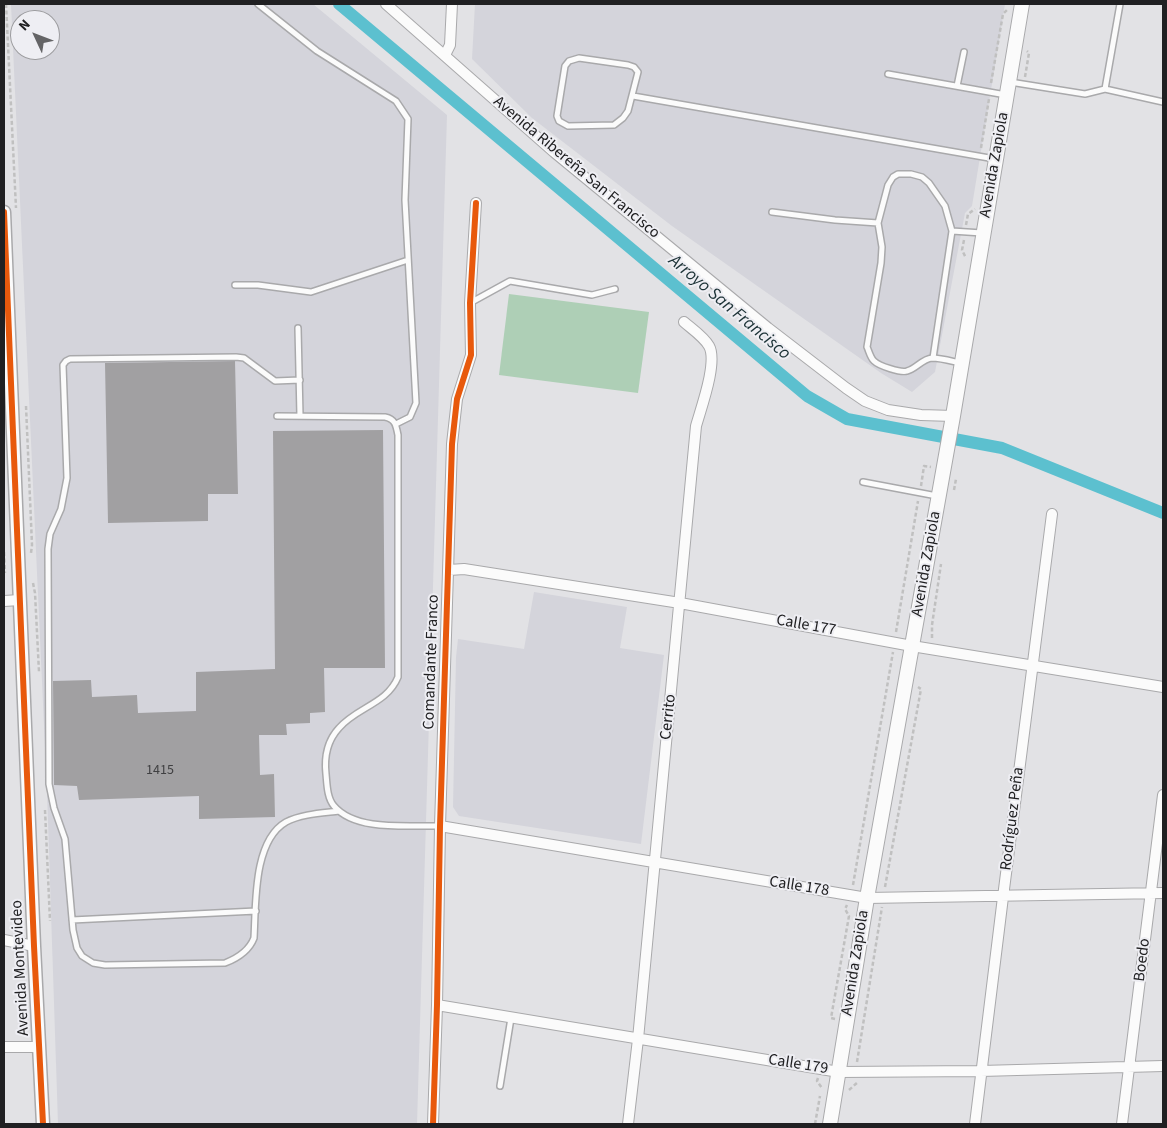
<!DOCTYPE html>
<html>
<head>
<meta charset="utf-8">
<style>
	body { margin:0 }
	#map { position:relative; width:1167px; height:1128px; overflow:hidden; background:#e2e2e5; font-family:"Source Sans 3",sans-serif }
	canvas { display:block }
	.frame { position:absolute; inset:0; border:5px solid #202022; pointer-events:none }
	.north { position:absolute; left:10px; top:10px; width:50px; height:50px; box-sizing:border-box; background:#eeeef3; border:1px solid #9c9c9f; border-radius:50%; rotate:313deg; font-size:14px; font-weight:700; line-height:20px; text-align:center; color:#202022 }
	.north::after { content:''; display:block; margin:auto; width:18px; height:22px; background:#646466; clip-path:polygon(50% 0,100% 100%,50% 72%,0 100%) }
</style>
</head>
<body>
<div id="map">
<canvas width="1167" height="1128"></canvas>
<div class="frame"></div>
<div class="north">N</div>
</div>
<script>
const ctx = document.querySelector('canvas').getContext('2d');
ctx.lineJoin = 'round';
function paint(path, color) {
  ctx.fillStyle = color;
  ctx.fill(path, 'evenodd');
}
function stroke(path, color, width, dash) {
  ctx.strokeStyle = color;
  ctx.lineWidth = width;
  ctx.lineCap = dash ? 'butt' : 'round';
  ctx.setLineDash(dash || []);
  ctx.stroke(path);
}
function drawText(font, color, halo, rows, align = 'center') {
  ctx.font = font + ' "Source Sans 3",sans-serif';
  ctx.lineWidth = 4;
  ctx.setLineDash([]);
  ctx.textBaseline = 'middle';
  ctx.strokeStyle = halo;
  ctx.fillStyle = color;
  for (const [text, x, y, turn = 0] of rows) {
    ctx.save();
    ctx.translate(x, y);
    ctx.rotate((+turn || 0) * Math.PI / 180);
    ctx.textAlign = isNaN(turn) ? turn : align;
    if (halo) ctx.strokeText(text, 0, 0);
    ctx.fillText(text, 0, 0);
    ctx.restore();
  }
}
const built = new Path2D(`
	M11 4H313L447 115 417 1124H58L47 791ZM20 20H50V50H20Z
	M475 4H1005L972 206 965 213 935 372 912 392 881 373 672 226 532 118 472 59Z
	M534 592 627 607 620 648 664 655 641 844 459 816 453 807 456 657 458 639 524 649Z`);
const green = new Path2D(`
	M509 294 649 312 638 393 499 375Z`);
const canal = new Path2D(`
	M339 4 807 396 847 419 1002 448 1163 513`);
const building = new Path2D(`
	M235 361 238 494H208V521L108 523 105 363Z
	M383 430 385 668H324L325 712 310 713V723L286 724 287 735H259L260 775 274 774 275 817 199 819V796L79 800 77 786 54 785 53 681 91 680 92 697 137 695 138 713 196 711V672L275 669 273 431Z`);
const path = new Path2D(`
	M6 4 16 208
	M1025 77 1029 53 1027 51
	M991 83 1003 14 1008 9
	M981 148 989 99
	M966 225 968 214 975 209
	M964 240 962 250 966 258
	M26 406 32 545 31 553
	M921 486 924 466 931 467
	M954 490 956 479
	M4 552 5 573
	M33 583 35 593 39 672
	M896 632 918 501
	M932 638V625L941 564
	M45 810 50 921
	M853 885 893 652
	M885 887 921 689 918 687
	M835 1019 831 1018 849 916 845 909 847 905
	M857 1062 882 907
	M818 1078 817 1081 822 1088
	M849 1090 858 1082
	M815 1124 820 1096`);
const service = new Path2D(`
	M258 4 317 51 396 101 408 119 405 200 416 403 410 417 396 424
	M579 58 628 65 634 67 638 72 628 111 623 118 614 125 568 126 559 121 557 116 565 66 569 61Z
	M888 74 1006 95
	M1010 82 1085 94 1105 89 1163 102
	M957 86 964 52
	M1105 89 1120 4
	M633 96 995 159
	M772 212 835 220 878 223
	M235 285H258L311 292 408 260
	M470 303 510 281 592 295 615 289
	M298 328 300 416
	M933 358 952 231
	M960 363C951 361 941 358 932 358 922 359 916 369 907 371 901 373 879 366 874 361 870 357 869 351 867 347L881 263 882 247 878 223 888 185 893 177 898 174H911L922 177 929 183 945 206 952 231 982 233
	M300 380 275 381 244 358 236 357 70 359 66 361 63 365 67 478 61 509 50 534 48 549 49 784 54 808 65 839 73 930 77 948 82 956 93 963 105 965 225 963C238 958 249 951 254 938 256 904 253 841 286 822 301 814 323 813 339 811
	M277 416 385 417C395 419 396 425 398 435V677C387 704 357 707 339 728 327 741 324 756 326 774 327 784 327 798 334 806 356 832 409 825 440 826
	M863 482 937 496
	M72 920 256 911
	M500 1086 511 1018`);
const minor = new Path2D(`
	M386 4 554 152 768 328 846 388 865 401 888 410 921 415 953 416
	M445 55 450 45 452 4
	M449 570 464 569 680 603 912 646 1163 687
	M4 601 20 600
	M440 826 867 898 1163 893
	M4 940 34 946
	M437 1005 839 1072 981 1071 1163 1066
	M4 1047H39
	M433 1124 437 1005 440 826 452 444 457 399 471 355 470 303 476 203
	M628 1124 638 1039 696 426C701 408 718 362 709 346 704 337 692 329 684 322
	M975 1124 1003 897 1052 514
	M1122 1124 1163 795`);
const tertiary = new Path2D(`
	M4 212 34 946 43 1124`);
const secondary = new Path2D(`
	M830 1124 867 898 953 416 1022 4`);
const cycleway = new Path2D(`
	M4 212 34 946 43 1124
	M433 1124 437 1005 440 826 452 444 457 399 471 355 470 303 476 203`);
const numberNames = [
	["1415",160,771]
];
const streetNames = [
	["Avenida Zapiola",995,165,-80],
	["Avenida Ribereña San Francisco",576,168,40],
	["Avenida Zapiola",927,564,-80],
	["Calle 177",806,626,10],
	["Comandante Franco",432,662,-88],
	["Cerrito",669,717,-84],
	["Rodríguez Peña",1013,819,-83],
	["Calle 178",799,887,9],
	["Boedo",1143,960,-83],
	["Avenida Zapiola",856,963,-81],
	["Avenida Montevideo",21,968,-93],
	["Calle 179",798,1065,9]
];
const waterNames = [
	["Arroyo San Francisco",729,308,40]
];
paint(built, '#d4d4db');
paint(green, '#aecfb6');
stroke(canal, '#5cc0cf', 12);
paint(building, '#a1a0a2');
stroke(service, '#a9a9ab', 8);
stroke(minor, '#a9a9ab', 12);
stroke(tertiary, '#a9a9ab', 15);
stroke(secondary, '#a9a9ab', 16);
stroke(path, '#c0c0c0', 2.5, [4, 2.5]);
stroke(service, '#fbfbfb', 5);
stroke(minor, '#fbfbfb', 10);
stroke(tertiary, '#fbfbfb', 12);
stroke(secondary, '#fbfbfb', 14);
stroke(cycleway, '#e8590c', 6);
drawText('14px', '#404042', null, numberNames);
drawText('16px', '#202022', '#eeeef3', streetNames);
drawText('italic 18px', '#1c3236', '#eeeef3', waterNames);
</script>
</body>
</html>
